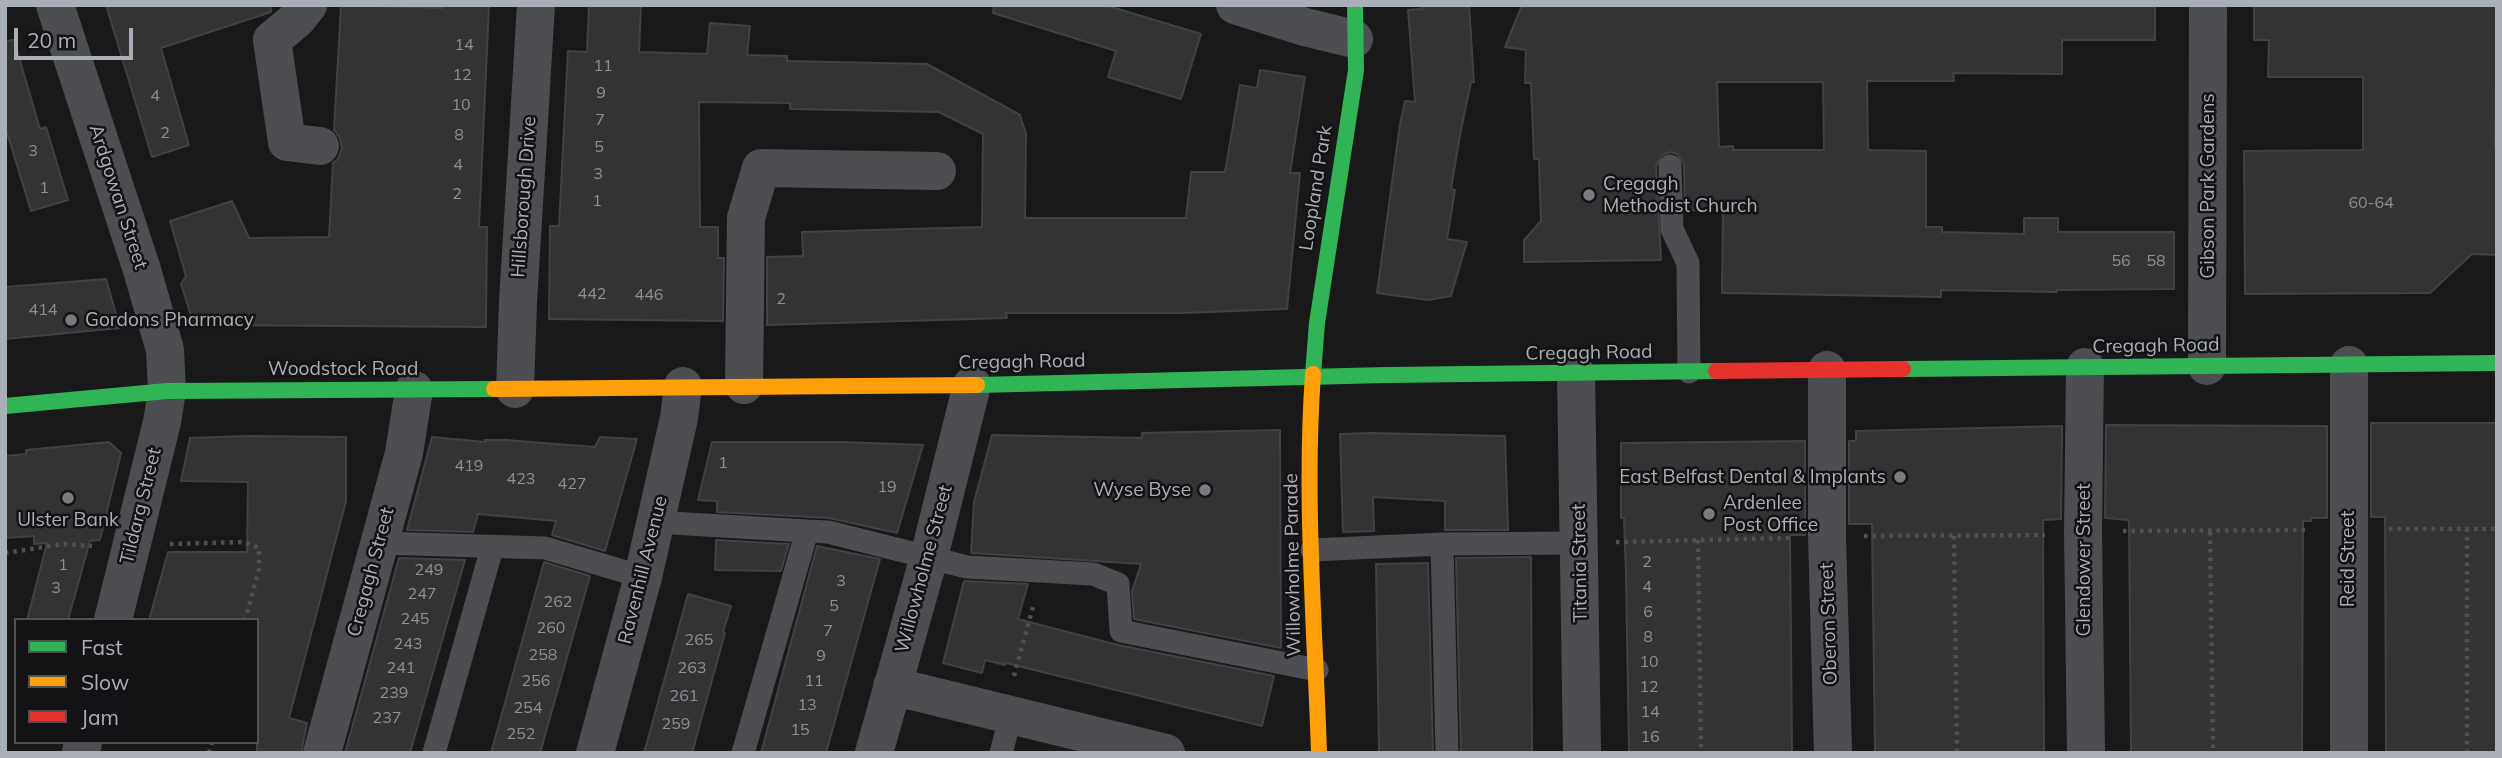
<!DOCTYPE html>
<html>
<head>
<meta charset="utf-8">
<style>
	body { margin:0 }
	#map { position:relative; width:2502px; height:758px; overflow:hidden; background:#191919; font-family:Mulish,sans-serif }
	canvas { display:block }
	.frame { position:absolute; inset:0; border:7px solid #abb0b8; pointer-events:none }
	.legend { position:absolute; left:14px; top:618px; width:245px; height:126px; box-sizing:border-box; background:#131315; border:2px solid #505256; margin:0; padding:9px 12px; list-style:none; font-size:21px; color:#abb0b8 }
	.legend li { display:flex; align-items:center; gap:14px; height:35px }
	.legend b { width:35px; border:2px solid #505256 }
	.scale { position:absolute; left:14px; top:28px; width:119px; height:32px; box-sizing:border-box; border:4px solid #abb0b8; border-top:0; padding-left:9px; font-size:21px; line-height:24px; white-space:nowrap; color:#abb0b8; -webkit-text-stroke:5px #131315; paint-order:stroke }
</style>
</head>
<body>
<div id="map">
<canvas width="2502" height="758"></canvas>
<div class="frame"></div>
<ul class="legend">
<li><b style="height:9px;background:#30b455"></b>Fast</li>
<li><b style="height:9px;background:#ff9f0a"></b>Slow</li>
<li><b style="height:9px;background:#e5322d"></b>Jam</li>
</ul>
<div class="scale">20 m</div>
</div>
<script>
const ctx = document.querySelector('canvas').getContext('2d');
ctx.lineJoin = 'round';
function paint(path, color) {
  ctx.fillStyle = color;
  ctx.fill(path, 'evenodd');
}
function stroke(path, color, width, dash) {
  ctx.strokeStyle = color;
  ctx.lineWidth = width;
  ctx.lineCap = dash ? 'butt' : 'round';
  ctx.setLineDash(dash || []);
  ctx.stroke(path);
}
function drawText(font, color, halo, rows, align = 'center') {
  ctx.font = font + ' Mulish,sans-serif';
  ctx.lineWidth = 5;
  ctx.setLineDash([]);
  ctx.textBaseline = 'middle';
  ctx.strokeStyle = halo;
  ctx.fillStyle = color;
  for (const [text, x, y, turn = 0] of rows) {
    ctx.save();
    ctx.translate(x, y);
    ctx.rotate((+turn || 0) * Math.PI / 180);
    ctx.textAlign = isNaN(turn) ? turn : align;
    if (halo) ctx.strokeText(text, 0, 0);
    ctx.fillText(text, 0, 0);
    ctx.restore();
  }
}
const building = new Path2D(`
	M106 5H270L271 12 161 48 189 145 152 157Z
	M341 5 442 8V5H489L479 227H487L486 327 194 325 181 284 186 276 170 221 232 201 249 238 329 237 333 163 338 159 342 148 340 138 334 130Z
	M589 5H641L639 52 707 54 710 23 750 26 747 55 787 56V61L927 64 1020 115 1026 134 1025 218H1186L1191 172H1225L1240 85 1257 88 1260 70 1305 77 1290 173H1300L1287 309 1181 313H1006L1007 318 767 325V257L803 256 802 232 982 227 983 134 939 112 790 109V103L699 102 700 227H718V258H724L723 321 549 319 550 226H559L568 51 587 52Z
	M994 5H1105L1201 34 1181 99 1108 77 1116 51 993 13Z
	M1421 5H1469L1474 82H1471L1460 135 1451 189 1455 190 1447 239 1467 242 1451 296 1428 300 1377 293 1400 124 1405 101 1415 102 1408 10 1422 9Z
	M1522 5H2155V40H2062V74L1953 73 1954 81H1867L1868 150 1926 151V227H1942V232L2024 234V218H2058V232H2174V289L2057 290V292L1941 290V297L1722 293 1723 208 1685 211 1684 165 1677 154 1670 152 1662 155 1656 166 1661 260 1524 262V240L1541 221 1539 159H1534L1531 83H1525L1526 50 1505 47ZM1717 82H1823L1824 150H1733V146L1719 147Z
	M2254 5H2497L2495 148H2497V255L2472 254 2430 293 2245 294 2244 151 2363 150V77H2268L2269 40H2254Z
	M14 40 40 129 46 127 68 200 31 211 5 126V41Z
	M106 279 120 328 5 339V287Z
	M2371 423H2497V753H2386L2385 517H2371Z
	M2106 425 2327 426V518H2311V521H2303L2302 753H2131L2129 520 2105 518Z
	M2062 426 2061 519 2043 520 2044 753H1875L1872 524H1849V441H1856V431Z
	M1280 430 1281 648 1134 619 1132 591 1141 564 971 553 974 502 992 435 1142 438V433Z
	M1372 433 1505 436 1508 530H1445V501L1373 497 1374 531 1343 532 1340 434Z
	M248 436 346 437V501L289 718 307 723 301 753H257V620H149L168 552H247L248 482 181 481 190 438Z
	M432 437 485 442V440H506L595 447 600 437 637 439 605 551 552 535 556 521 478 514 473 532 407 530Z
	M1805 441V535H1790L1792 753H1629L1626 575 1624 518H1621V443Z
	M109 442 121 453 100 540 90 541 68 620H27L47 543 34 544V536L5 538V456L26 454V450Z
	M712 442H843L923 445 897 533 829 518 717 512V501L698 500Z
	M716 540 789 544 781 571 715 570Z
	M817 546 880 559 826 753H761Z
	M1531 557 1532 753H1461L1456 558Z
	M399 558 465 560 410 753H345Z
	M544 562 590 576 540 753H491Z
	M1428 563 1433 753H1379L1376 564Z
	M964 581 1028 584 1018 619 1118 645 1274 676 1262 726 1006 663 1005 665 985 660 982 673 943 663Z
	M688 594 731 606 723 632 725 633 692 753H644Z`);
const path = new Path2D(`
	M2389 529H2497
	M2123 531 2310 530
	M2210 532 2213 753
	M1864 536 2045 535
	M1954 536 1957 753
	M1698 540 1701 753
	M1616 542 1789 538
	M170 544 244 542 259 548V569L245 620
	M5 553 64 544 92 546
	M1014 676 1034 603
	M209 753 212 742
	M2467 753V529`);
const lane = new Path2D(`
	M1670 166 1672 229 1688 263 1689 372
	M655 522 807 531 743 753
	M807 531 828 532 967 567 1093 574 1118 584 1121 631 1317 670
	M380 543 545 548 643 577
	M1442 544 1447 753
	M1312 550 1442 544 1580 543
	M434 753 492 548
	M1001 753 1011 715`);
const street = new Path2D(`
	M55 5 142 270 165 350 167 391 162 422 113 620
	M308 5 297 19 272 40 287 142 320 146
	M1235 5 1305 27 1354 39
	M2349 365V753
	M2207 366 2208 5
	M2085 367 2083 532 2086 753
	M1827 370V537L1833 753
	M1576 374 1582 753
	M744 385 746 218 761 168 937 171
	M515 389 518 302 536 5
	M892 686 1166 753
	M81 753 83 742
	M322 753 404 453 414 390
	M595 753 643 577 679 418 683 386
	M874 753 929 557 972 385`);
const fast = new Path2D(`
	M1903 369 2497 363
	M1313 374 1317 323 1356 70 1355 5
	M977 385 1387 375 1716 371
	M5 406 167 391 494 389`);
const slow = new Path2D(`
	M1313 374C1304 497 1315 629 1319 753
	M494 389 977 385`);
const jam = new Path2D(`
	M1716 371 1903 369`);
const markers = [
	[1589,195,7,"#787b80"],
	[71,320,7,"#787b80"],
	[1900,477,7,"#787b80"],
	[1205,490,7,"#787b80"],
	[68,498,7,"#787b80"],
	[1709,514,7,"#787b80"]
];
const numberNames = [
	["14",464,45],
	["11",603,66],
	["12",462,75],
	["9",601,93],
	["4",155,96],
	["10",461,105],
	["7",600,120],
	["2",165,133],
	["8",459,135],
	["5",599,147],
	["3",33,151],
	["4",458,165],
	["3",598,174],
	["1",44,188],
	["2",457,194],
	["1",597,201],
	["60-64",2371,203],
	["56",2121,261],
	["58",2156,261],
	["442",592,294],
	["446",649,295],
	["2",781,299],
	["414",43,310],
	["1",723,463],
	["419",469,466],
	["423",521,479],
	["427",572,484],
	["19",887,487],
	["2",1647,562],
	["1",63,565],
	["249",429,570],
	["3",841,581],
	["4",1647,587],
	["3",56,588],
	["247",422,594],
	["262",558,602],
	["5",834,606],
	["6",1648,612],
	["245",415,619],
	["260",551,628],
	["7",828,631],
	["8",1648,637],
	["265",699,640],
	["243",408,644],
	["258",543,655],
	["9",821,656],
	["10",1649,662],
	["241",401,668],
	["263",692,668],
	["256",536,681],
	["11",814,681],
	["12",1649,687],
	["239",394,693],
	["261",684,696],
	["13",807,705],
	["254",528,708],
	["14",1650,712],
	["237",387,718],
	["259",676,724],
	["15",800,730],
	["252",521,734],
	["16",1650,737]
];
const poiNames = [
	["Cregagh",1603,184],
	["Methodist Church",1603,206],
	["Gordons Pharmacy",85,320],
	["East Belfast Dental & Implants",1886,477,"right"],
	["Wyse Byse",1191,490,"right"],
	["Ardenlee",1723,503],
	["Post Office",1723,525],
	["Ulster Bank",68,520,"center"]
];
const streetNames = [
	["Gibson Park Gardens",2208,186,-90],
	["Loopland Park",1316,188,-81],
	["Ardgowan Street",118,197,72],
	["Hillsborough Drive",524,197,-86],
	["Cregagh Road",2156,346,-1],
	["Cregagh Road",1589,353,-1],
	["Cregagh Road",1022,362,-1],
	["Woodstock Road",343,369],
	["Tildarg Street",141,506,-76],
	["Reid Street",2348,559,-90],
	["Glendower Street",2084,560,-90],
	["Titania Street",1580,563,-91],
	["Willowholme Parade",1293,565,-91],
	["Willowholme Street",924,569,-75],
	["Ravenhill Avenue",643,570,-76],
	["Cregagh Street",371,572,-75],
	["Oberon Street",1829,624,-92]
];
paint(building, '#333334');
stroke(building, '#414245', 2);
stroke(path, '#4f5052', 4.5, [3.5, 5]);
stroke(lane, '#4d4e51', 23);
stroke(street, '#4d4e51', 38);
stroke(fast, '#30b455', 16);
stroke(slow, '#ff9f0a', 16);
stroke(jam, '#e5322d', 16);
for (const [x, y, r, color] of markers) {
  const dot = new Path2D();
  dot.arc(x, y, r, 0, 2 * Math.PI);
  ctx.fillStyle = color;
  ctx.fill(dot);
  stroke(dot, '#131315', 2.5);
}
drawText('16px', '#8d9197', null, numberNames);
drawText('19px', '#abb0b8', '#131315', poiNames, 'left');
drawText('19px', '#abb0b8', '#131315', streetNames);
</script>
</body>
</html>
